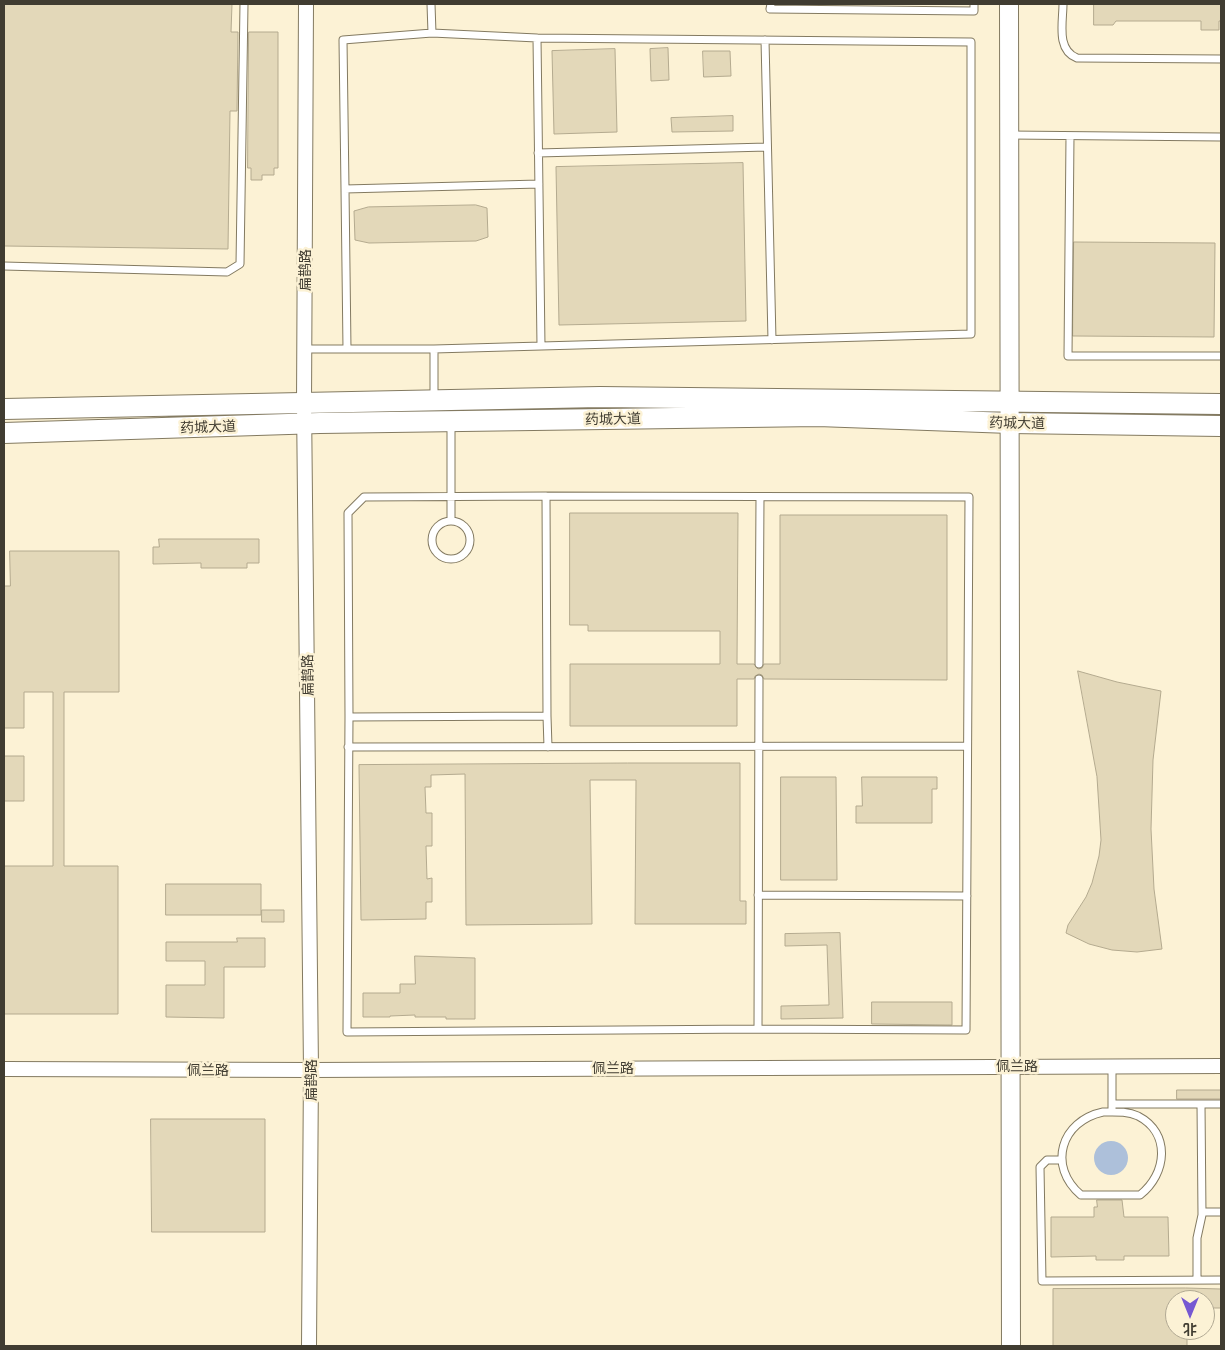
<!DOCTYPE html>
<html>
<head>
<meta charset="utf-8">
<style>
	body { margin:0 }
	#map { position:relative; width:1225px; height:1350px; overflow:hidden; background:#fcf2d5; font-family:Barlow,"Noto Sans SC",sans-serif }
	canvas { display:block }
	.frame { position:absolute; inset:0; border:5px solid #403c31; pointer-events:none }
	.north { position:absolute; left:1165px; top:1290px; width:50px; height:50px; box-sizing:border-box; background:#fcf2d5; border:1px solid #b1a993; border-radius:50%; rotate:180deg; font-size:14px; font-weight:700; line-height:20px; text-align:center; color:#403c31 }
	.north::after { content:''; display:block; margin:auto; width:18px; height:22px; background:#7658d2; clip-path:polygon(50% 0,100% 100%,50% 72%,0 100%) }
</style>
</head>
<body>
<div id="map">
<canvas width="1225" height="1350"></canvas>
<div class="frame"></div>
<div class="north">北</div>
</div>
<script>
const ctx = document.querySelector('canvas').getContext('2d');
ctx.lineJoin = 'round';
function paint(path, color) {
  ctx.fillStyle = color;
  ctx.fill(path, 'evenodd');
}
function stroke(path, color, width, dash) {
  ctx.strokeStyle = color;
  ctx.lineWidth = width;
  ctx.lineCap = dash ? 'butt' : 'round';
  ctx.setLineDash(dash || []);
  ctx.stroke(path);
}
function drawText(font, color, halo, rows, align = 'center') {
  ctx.font = font + ' Barlow,"Noto Sans SC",sans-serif';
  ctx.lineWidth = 5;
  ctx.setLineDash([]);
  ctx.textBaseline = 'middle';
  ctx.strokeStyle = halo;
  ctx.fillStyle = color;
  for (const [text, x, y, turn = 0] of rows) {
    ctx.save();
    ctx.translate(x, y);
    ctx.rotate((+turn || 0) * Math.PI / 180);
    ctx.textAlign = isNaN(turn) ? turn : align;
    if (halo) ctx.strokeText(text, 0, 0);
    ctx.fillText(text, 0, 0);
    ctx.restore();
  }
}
const water = new Path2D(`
	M1094 1158a17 17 0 1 1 34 0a17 17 0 1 1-34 0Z`);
const building = new Path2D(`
	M4 4H232L231 32H238L237 111H230L228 249 4 246Z
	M1094 4H1221V21H1219V30H1201V21H1116L1113 25H1094Z
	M249 32H278V168H274V175H262V180H251V168H248Z
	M668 48 669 80 651 81 650 49Z
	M615 49 617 132 554 134 552 51Z
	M703 51H730L731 76 704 77Z
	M733 116V131L672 132 671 118Z
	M743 163 746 321 559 325 556 167Z
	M476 205 487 208 488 237 476 241 369 243 355 240 354 211 368 207Z
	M1074 242 1215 243 1214 337 1073 336Z
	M570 513H738L737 664H754L758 669 762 668 764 664H780V515H947V680L764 679 762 675 759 674 755 676 754 679H737V726H570V664H720V631H588V625H570Z
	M159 539H259V563H247V568H201V563L153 564V547H159Z
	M10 551H119V692H64V866H118V1014H4V866H53V692H24V728H4V586H10Z
	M1078 671 1117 682 1161 691 1153 760 1151 829 1154 889 1162 949 1137 952 1112 950 1089 944 1066 933 1068 925 1086 897 1092 883 1099 856 1101 840 1097 777Z
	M4 756H24V801H4Z
	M628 763H740V901H746V924H635L636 780H590L592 924 466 925 465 774 431 775V787H425L426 813H432V846H426L427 879 432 878V902H426V919L361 920 359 765Z
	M781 777H836L837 880H781Z
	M862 777H937V789H932V823H856V806H862Z
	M166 884H261V915H166Z
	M262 910H284V922H262Z
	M840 933 843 1018 781 1019V1006L829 1005 827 945 785 946V934Z
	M237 938H265V967H224V1018L166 1017V985H205V961H166V942H237Z
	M415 956 475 958V1019H446V1017H415V1015L390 1016V1017H363V993H400V984H415Z
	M872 1002H952V1025L872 1024Z
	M1177 1090H1221V1099H1177Z
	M151 1119H265V1232H152Z
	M1097 1200H1122L1124 1217H1168L1169 1256H1124V1260H1096V1256L1051 1257V1217H1094V1207H1097Z
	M1186 1288 1221 1289V1308H1205V1300H1175V1330H1187V1346H1053V1289Z`);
const service = new Path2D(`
	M431 4 432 33
	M771 4 770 9 974 11V4
	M1063 4C1063 22 1056 50 1077 58L1221 59
	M765 40 772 340
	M1009 135 1221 137
	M1070 136 1068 356H1221
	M538 153 767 147
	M345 189 343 40 432 33 537 38
	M4 266 227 272 240 264 244 4
	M305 349H434V398
	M347 349 345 189 539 184
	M434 349 971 334V42L537 38 541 346
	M451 424V521
	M546 496 969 497 966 1030 758 1029 759 679
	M546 496 547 716 349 717 348 513 364 497Z
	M432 540a19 19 0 1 1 38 0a19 19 0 1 1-38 0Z
	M759 664 760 497
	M547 716 548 747
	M349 717 347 1032 758 1029
	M348 747 967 746
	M758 895 967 896
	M1112 1066V1109
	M1112 1104H1221
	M1103 1112C1115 1112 1127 1111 1138 1116 1171 1133 1167 1174 1140 1195H1081C1047 1166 1061 1121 1103 1112Z
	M1062 1160H1047L1040 1167 1042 1281 1221 1280
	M1202 1212H1221
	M1197 1280V1238L1202 1215 1201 1104`);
const minor = new Path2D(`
	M306 4 304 403 311 1070 309 1346
	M4 1069 311 1070 1221 1066`);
const tertiary = new Path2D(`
	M1009 4 1011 1346`);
const secondary = new Path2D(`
	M4 409 600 397 1221 404
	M4 433 320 423 818 416 1010 423 1221 426`);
const streetNames = [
	["扁鹊路",305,270,-90],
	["药城大道",613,419,-1],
	["药城大道",1017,423,1],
	["药城大道",208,427,-2],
	["扁鹊路",308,675,-91],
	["佩兰路",1017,1066],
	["佩兰路",613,1068],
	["佩兰路",208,1070],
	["扁鹊路",311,1080,-90]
];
paint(water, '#adc0da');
paint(building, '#e3d8b9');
stroke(building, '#b4aa8f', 1);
stroke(service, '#837a61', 9);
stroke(minor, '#837a61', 16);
stroke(tertiary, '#837a61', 20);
stroke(secondary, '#837a61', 22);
stroke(service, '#fff', 7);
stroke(minor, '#fff', 14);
stroke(tertiary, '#fff', 18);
stroke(secondary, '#fff', 20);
drawText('14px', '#403c31', '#fcf2d5', streetNames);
</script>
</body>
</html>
